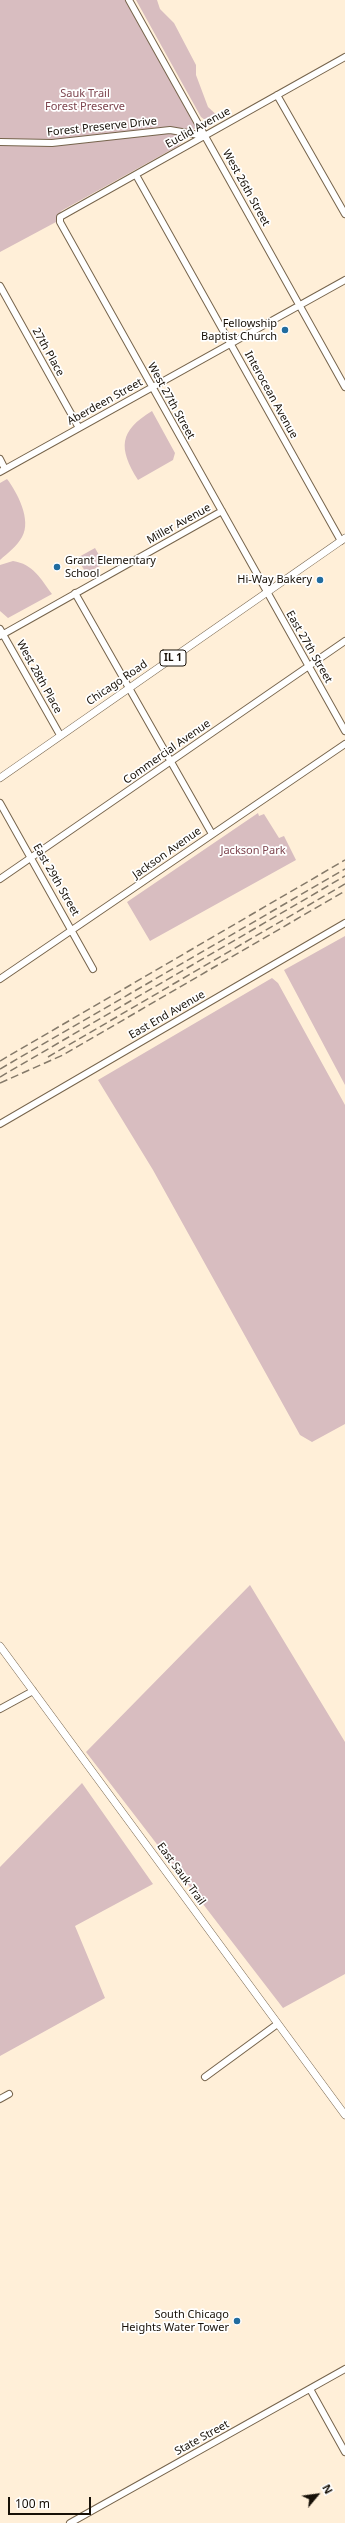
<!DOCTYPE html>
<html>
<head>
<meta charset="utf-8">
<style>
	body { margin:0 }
	#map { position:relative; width:345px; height:2523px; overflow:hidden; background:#ffefd8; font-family:"Noto Sans",sans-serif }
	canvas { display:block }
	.north { position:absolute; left:297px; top:2475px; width:40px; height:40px; -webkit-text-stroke:3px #fff; paint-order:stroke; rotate:61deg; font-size:11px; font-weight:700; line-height:16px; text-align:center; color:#171007 }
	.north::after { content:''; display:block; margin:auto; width:14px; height:18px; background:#171007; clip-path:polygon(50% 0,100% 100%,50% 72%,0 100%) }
	.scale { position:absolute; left:8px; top:2497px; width:83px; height:18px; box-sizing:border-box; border:2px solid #171007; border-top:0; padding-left:5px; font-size:12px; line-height:14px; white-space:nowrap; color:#171007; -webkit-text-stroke:3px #fff; paint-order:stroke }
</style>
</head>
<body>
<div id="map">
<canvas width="345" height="2523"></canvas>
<div class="north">N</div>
<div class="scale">100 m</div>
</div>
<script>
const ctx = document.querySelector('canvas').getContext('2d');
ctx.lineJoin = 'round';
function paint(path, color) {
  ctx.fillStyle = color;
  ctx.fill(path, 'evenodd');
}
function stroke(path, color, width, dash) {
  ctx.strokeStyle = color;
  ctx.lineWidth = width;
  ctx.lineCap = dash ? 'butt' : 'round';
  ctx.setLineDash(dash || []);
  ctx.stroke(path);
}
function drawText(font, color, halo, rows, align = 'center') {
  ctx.font = font + ' "Noto Sans",sans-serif';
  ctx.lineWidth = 3.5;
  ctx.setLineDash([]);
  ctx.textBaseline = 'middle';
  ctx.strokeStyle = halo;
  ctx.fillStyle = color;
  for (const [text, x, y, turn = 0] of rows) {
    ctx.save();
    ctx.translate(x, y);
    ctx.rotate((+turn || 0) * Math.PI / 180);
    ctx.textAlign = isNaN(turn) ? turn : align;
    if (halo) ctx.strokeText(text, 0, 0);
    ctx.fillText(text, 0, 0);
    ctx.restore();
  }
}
const green = new Path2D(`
	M0 0H125L196 127 178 146 61 211 56 222 0 252Z
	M136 0H157L160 9 174 23 196 65V75L208 107 220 118 209 123 201 117Z
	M152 411 175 453 173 460 138 480C118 448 119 431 152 411Z
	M7 479C17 492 32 520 22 537 17 546 8 553 0 560V483Z
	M95 548 104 564 86 573 77 558Z
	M13 561C33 564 41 579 52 594L8 618 0 611V565Z
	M258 813 259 816 264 814 279 838 284 836 296 860 150 941 127 902Z
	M345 936V1085L284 970Z
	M272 978 278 983 345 1105V1424L312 1442 300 1435 153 1170 98 1080Z
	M250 1585 345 1742V1974L283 2008 86 1752Z
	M82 1783 153 1884 75 1926 105 1998 0 2056V1867Z`);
const minor = new Path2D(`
	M129 0 345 387
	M345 57 60 217V222L345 731
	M277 95 345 214
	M0 142 52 143 170 130 205 136
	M136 175 341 541
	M0 286 79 428
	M0 459 5 469
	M0 472 345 280
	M75 593 212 834
	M0 629 60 735
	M0 636 222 511
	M0 803 93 969
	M0 879 345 641
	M0 979 345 744
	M0 1124 345 923
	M0 1709 33 1691
	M205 2077 276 2025
	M0 2099 9 2094
	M310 2389 345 2452
	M70 2523 345 2369`);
const major = new Path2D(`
	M0 778 345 538
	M0 1646 345 2115`);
const rail = new Path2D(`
	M48 1057 345 884
	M0 1061 345 860
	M0 1069 345 869
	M0 1077 345 876
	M0 1083 63 1055 345 891`);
const markers = [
	[285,330,4,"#216c9f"],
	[57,567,4,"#216c9f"],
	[320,580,4,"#216c9f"],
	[237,2321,4,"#216c9f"]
];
const shields = [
	[173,658,26]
];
const shieldNames = [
	["IL 1",173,658]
];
const parkNames = [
	["Sauk Trail",85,94],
	["Forest Preserve",85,107],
	["Jackson Park",253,851]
];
const streetNames = [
	["Forest Preserve Drive",102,127,-6],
	["Euclid Avenue",198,128,-29],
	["West 26th Street",246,188,61],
	["27th Place",48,352,61],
	["Interocean Avenue",271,395,61],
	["West 27th Street",171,401,61],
	["Aberdeen Street",105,402,-29],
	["Miller Avenue",179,524,-29],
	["East 27th Street",309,647,60],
	["West 28th Place",39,677,61],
	["Chicago Road",117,683,-34],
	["Commercial Avenue",167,752,-35],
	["Jackson Avenue",167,853,-35],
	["East 29th Street",56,880,60],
	["East End Avenue",167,1015,-30],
	["East Sauk Trail",181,1874,54],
	["State Street",202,2438,-29]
];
const poiNames = [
	["Fellowship",277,324],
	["Baptist Church",277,337],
	["Grant Elementary",65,561,"left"],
	["School",65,574,"left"],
	["Hi-Way Bakery",312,580],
	["South Chicago",229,2315],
	["Heights Water Tower",229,2328]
];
paint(green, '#d8bdc0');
stroke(minor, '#76644c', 8);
stroke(major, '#76644c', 8);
stroke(minor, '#fff', 6);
stroke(major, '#fff', 7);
stroke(rail, '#857a6a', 1.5, [8, 4]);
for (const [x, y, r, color] of markers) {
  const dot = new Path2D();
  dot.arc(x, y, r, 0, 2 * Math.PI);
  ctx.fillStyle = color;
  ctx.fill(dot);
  stroke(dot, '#fff', 1.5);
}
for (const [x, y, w] of shields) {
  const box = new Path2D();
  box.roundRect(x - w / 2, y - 8, w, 16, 3);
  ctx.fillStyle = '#fff';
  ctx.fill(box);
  stroke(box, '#171007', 1);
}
drawText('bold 10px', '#171007', null, shieldNames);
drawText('11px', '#7d444e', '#fff', parkNames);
drawText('11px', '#171007', '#fff', streetNames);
drawText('11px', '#171007', '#fff', poiNames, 'right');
</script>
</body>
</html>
